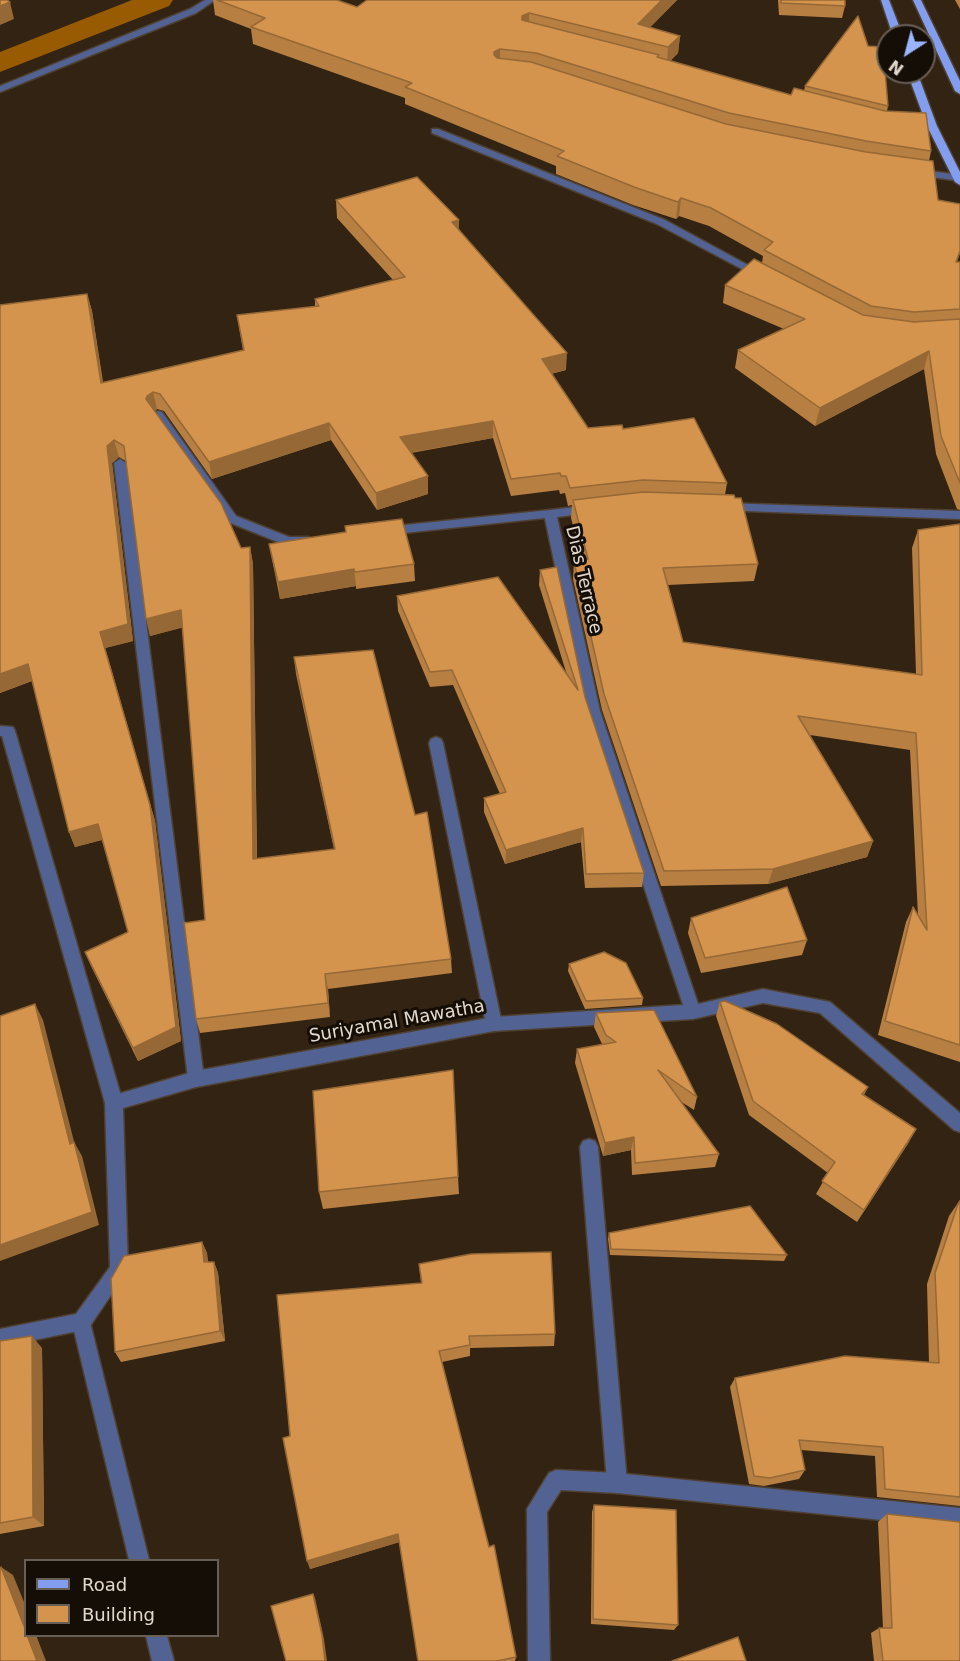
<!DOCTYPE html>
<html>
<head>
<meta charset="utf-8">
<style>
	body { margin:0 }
	#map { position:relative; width:960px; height:1661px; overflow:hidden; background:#332313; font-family:"DejaVu Sans",sans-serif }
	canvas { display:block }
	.legend { position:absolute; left:24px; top:1559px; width:195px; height:78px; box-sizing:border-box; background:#150e07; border:2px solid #675f56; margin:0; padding:8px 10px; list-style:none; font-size:18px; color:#e2d8cd }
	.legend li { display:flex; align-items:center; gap:12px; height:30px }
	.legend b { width:30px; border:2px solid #675f56 }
	.north { position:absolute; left:876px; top:24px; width:60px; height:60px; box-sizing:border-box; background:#150e07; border:2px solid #675f56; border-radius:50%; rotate:216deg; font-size:16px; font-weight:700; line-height:24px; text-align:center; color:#e2d8cd }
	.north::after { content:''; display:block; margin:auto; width:21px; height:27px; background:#9bb5fd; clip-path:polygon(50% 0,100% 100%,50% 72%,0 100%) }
</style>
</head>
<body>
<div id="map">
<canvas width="960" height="1661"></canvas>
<ul class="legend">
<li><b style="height:8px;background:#839eee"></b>Road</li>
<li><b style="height:16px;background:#d5944d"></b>Building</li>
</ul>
<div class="north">N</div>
</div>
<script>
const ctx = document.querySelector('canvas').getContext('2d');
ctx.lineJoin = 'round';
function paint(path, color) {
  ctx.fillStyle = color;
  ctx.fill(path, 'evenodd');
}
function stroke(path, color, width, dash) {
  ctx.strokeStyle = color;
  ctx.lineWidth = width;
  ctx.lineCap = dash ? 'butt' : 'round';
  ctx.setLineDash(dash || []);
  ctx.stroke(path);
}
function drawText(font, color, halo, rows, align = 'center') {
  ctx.font = font + ' "DejaVu Sans",sans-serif';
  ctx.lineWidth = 6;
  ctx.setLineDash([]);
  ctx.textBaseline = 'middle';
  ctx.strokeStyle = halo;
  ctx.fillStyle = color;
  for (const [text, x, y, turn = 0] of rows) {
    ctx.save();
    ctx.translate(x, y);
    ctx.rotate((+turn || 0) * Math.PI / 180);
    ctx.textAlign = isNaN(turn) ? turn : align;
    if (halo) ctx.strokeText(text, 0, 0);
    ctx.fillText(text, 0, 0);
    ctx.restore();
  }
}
const canal = new Path2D(`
	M132 0H173L169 6 0 72V52Z`);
const service = new Path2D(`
	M205 0H215L196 13 0 92V86L190 9Z
	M432 129H438L665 220 766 275 765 277H757L657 224 432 133Z
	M914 169 960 175V181L910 174V170Z
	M158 411 162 412 236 516 289 537H309L310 540 309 543 288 546 228 522 152 415Z
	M120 459 126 463 204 1079 202 1084 196 1087 190 1084 188 1079 114 463Z
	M550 510 554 511 556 514 554 517 385 535 379 531 385 527Z
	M0 726 13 727 15 731 123 1103 120 1109 114 1111 108 1109 105 1103 2 736H0Z
	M436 737 441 739 443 743 502 1024 500 1029 494 1031 488 1029 486 1024 429 743 431 739Z
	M589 1139 595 1141 598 1147 627 1483 624 1490 617 1493 610 1490 607 1483 580 1147 583 1141Z
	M81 1313 88 1315 90 1322 149 1560H129L72 1322 74 1315Z
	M146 1636H167L174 1661H152Z`);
const minor = new Path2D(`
	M723 503 960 511V519L719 510 717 507Z
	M592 505 596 506 598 509 596 512 557 517 600 711 698 1004 763 989 830 1002 960 1113V1132L954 1130 820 1013 763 1003 693 1019 494 1031 196 1087 123 1108 128 1270 88 1329 0 1347V1329L76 1314 110 1267 105 1103 108 1097 196 1071 494 1017 683 1005 586 711 544 514 550 510Z
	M556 1470 617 1473 960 1508V1528L617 1493 561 1490 547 1512 550 1661H528L527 1509 549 1473Z`);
const primary = new Path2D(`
	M881 0H889L903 36H893Z
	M913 0H921L960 81V94L955 91Z
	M907 72H917L937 126 960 172V185L955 182 927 126Z`);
const wall = new Path2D(`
	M213 0H337L357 7 677 0 650 27 680 36 678 53 670 61 791 95 804 91 805 86 888 106 887 111 931 151 929 161 938 200 960 253 957 262H960V510L957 509 936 454 924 369 815 426 735 368 738 350 784 329 723 303 725 285 762 263 763 256 709 226 679 216 676 219 633 205 556 174V166L405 104V98L253 44 251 29 215 15Z
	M778 0H845V6L842 18 779 15Z
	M955 0H960V9Z
	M336 200 459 229 566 370 551 374 588 428 623 429 727 483 725 495 758 564 754 581 668 585 683 642 916 674 912 548 918 530 960 524V1062L878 1035 906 922 913 907 918 916 910 750 810 735 873 841 867 857 768 884 661 886 602 710 573 579 574 562 582 560 571 518 572 505 568 506 565 493 560 494 559 490 511 496 493 438 411 453 428 494 377 510 331 440 212 479 164 411 157 409 155 411 241 548 250 547 253 564 257 859 334 849 296 674 294 657 451 959 452 973 328 989 330 1017 200 1033 196 1019 184 923 205 920 183 627 150 636 126 461 119 457 112 463 133 641 105 648 155 821 181 1041 138 1061 91 966 85 952 128 932 102 840 75 847 69 832 32 681 0 693V305L87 294 92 311 103 382 243 350 237 315 315 307V299L393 280 337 218Z
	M345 526 414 564 415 581 356 589V586L280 599 269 544 345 532Z
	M540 570 585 697 644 873 642 887 585 888 581 842 505 864 484 812V798L500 794 453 685 430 687 398 611 397 596 567 675 539 585Z
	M691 918 807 940 802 955 701 973 688 933Z
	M569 964 643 998 642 1005 585 1009 568 971Z
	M720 1002 868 1087 864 1095 909 1142 857 1222 816 1194 828 1173 749 1115 716 1016Z
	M596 1013 697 1097 694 1110 680 1101 719 1154 715 1167 632 1175 631 1150 603 1156 575 1063 577 1049 602 1044 594 1027Z
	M458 1177 459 1194 323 1209 319 1192Z
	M960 1200V1506L877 1497 875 1456 801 1450 805 1470 799 1479 764 1486 749 1484 730 1387 735 1378 929 1363 927 1284 949 1216Z
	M609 1233 787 1255 784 1261 610 1255 608 1239Z
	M202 1242 207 1253 208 1262H214L218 1273 225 1341 121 1362 115 1352Z
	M419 1264 555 1334 554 1346 470 1348V1356L442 1362 516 1657 515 1661H418L399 1542 310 1569 290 1436 421 1283Z
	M0 1341 42 1348 44 1526 0 1534Z
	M594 1505 678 1625 674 1630 591 1624 592 1512Z
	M887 1514 960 1661H874L871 1633 879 1628H883L878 1522Z`);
const shadedWall = new Path2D(`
	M662 0H677L638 40V24Z
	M10 2 14 19 0 25V6Z
	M529 13V30L522 33V16Z
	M680 36 678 53 667 64 668 47Z
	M500 49V66L494 69V52Z
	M681 198 679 216 676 219 678 202Z
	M459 220V237L452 222Z
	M87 294 92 311 105 400 101 383Z
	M929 351 924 369 815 426 820 408Z
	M567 353 566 370 541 376 542 359Z
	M153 392 157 409 151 413 146 399 147 396Z
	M493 421V438L401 454 400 437Z
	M329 423 331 440 212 479 209 462Z
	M114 440 119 457 112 463 133 641 105 648 155 821 181 1041 138 1061 133 1048 176 1027 100 632 107 446Z
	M428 476V494L377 510 376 493Z
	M250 547 253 564 257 875 253 859Z
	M354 569 356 586 280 599 278 582Z
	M181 610 185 627 150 636 146 619Z
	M28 664 34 680 0 693V674Z
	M98 824 104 839 75 847 69 832Z
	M583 828 581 842 505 864 506 850Z
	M873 841 867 857 768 884 773 869Z
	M325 974 328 989 330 1017 328 1003Z
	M35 1004 43 1020 78 1157 70 1144Z
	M916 1129 909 1142 857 1222 864 1210Z
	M634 1137 631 1150 603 1156 605 1143Z
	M74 1142 82 1156 99 1225 0 1261V1245Z
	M202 1242 207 1253 208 1273 204 1262Z
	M214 1262 218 1273 225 1341 220 1331Z
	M32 1336 42 1348 44 1526 33 1517Z
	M398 1534 400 1542 310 1569 307 1561Z
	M1 1567 13 1575 26 1607V1631Z
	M313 1594 315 1598 324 1639 327 1661H325Z
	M27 1635H36L46 1661H37Z`);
const building = new Path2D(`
	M0 0H7L10 2 0 6Z
	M217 0H337L357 7 367 0H662L638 24 680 36 668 47 529 13 522 16V20L659 55 657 57 791 95 794 88 885 111 926 113 931 151 866 141 729 113 536 53 500 49 494 52V55L497 58 531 62 726 124 866 152 933 161 938 200 960 204V251L956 262H960V309L914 312 871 306 764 250 773 242 711 208 681 198 678 202 634 187 557 156 564 151 405 87 412 83 251 27 265 18Z
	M781 0H845V6L781 3Z
	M858 16 868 46 883 47 888 106 805 86Z
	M417 177 459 220 452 222 567 353 542 359 588 428 622 425 623 429 694 418 727 483 643 480 570 488 566 476H561L560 473 511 479 493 421 400 437 428 476 376 493 329 423 209 462 160 394 153 392 147 396 146 399 221 503 241 548 250 547 253 859 335 849 294 657 373 650 415 815 427 812 451 959 325 974 328 1003 196 1019 184 922V923L205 920 181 610 146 619 124 446 114 440 107 446 128 624 100 632 150 805 176 1027 133 1048 85 952 128 932 98 824 69 832 28 664 0 674V305L87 294 101 383 244 350 237 315 319 306 315 299 405 277 336 200Z
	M754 259 863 315 914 322 960 319V483L941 436 929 351 820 408 738 350 805 319 725 285Z
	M643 492 734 495 735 498H741L758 564 663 568 683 642 922 675 918 530 960 524V1045L885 1021 913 907 927 930 916 733 798 716 873 841 773 869 664 871 604 694 574 562 588 559 573 500Z
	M402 519 414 564 355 572 354 569 278 582 269 544 346 532 345 526Z
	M557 567 585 697 644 873 586 874 583 828 506 850 484 798 506 792 452 670 430 672 397 596 498 577 578 690 540 570Z
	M787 887 807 940 705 958 691 918Z
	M604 952 626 963 643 998 586 1001 569 964Z
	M725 1001 777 1024 868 1087 862 1094 916 1129 864 1210 822 1181 835 1162 753 1101 720 1002Z
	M35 1004 70 1144 74 1142 92 1212 0 1245V1016Z
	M654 1010 697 1097 658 1070 719 1154 635 1163 634 1137 605 1143 577 1049 616 1042 606 1035 596 1013Z
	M453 1070 458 1177 319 1192 313 1091Z
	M960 1201V1497L885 1489 883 1447 799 1440 805 1470 770 1478 754 1476 735 1378 845 1356 939 1363 935 1273 958 1204Z
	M750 1206 787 1255 611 1249 609 1233Z
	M202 1242 204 1262H214L220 1331 115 1352 111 1279 124 1256Z
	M551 1252 555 1334 469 1336 470 1345 439 1351 489 1547 494 1545 516 1657 497 1661H418L398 1534 307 1561 283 1438 290 1436 277 1295 422 1283 419 1264 471 1254Z
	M32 1336 33 1517 0 1523V1341Z
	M594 1505 676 1510 678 1625 593 1619Z
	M887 1514 960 1522V1661H883L879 1628H892Z
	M1 1567 26 1631V1635H27L37 1661H0V1568Z
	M313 1594 322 1635 325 1661H286L271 1606Z
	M738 1637 746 1661H672Z`);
const streetNames = [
	["Dias Terrace",583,580,77],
	["Suriyamal Mawatha",397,1022,-10]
];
paint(canal, '#985b01');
stroke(service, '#4f4031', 3);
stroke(minor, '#4f4031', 3);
stroke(primary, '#4f4031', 3);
paint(service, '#526393');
paint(minor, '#526393');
paint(primary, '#839eee');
paint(wall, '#b77f42');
paint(shadedWall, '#956836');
paint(building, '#d5944d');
stroke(building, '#956836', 1.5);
drawText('18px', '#e2d8cd', '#150e07', streetNames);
</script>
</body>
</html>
